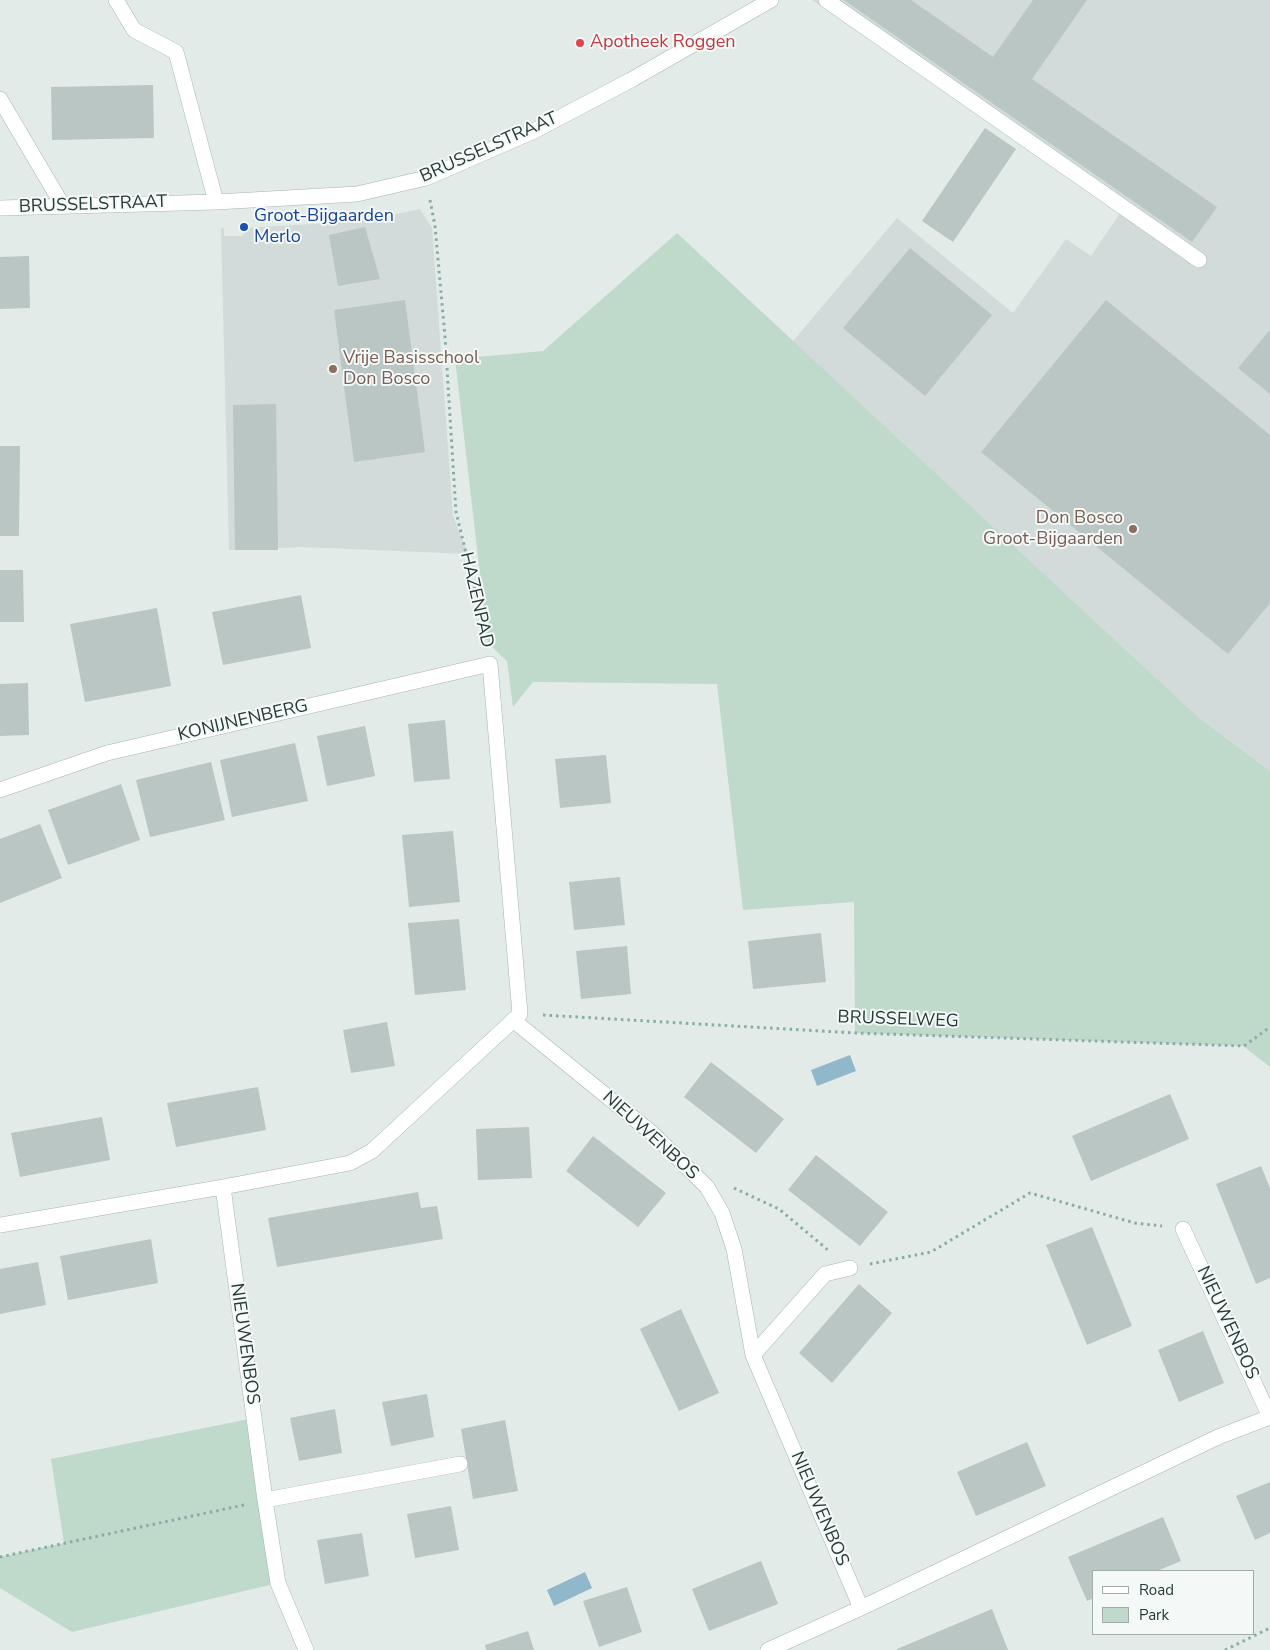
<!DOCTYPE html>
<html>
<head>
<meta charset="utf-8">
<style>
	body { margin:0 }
	#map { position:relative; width:1270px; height:1650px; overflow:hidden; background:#e3ebe9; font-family:"Nunito Sans",sans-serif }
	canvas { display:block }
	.legend { position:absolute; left:1092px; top:1570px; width:162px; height:65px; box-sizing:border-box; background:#f4f8f7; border:1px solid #a1acab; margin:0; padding:6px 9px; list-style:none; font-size:15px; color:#253b39 }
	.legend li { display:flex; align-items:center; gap:10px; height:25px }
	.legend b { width:25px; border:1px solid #a1acab }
</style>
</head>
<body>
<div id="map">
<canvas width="1270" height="1650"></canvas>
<ul class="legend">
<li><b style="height:6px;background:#fff"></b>Road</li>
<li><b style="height:14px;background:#bfdacb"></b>Park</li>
</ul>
</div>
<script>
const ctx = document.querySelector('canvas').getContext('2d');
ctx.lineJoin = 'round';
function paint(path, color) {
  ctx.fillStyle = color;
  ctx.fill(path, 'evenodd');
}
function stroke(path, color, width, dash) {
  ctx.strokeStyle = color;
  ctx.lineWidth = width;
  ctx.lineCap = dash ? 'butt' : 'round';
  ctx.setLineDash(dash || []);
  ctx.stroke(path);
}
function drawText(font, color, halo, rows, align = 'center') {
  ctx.font = font + ' "Nunito Sans",sans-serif';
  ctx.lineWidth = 4;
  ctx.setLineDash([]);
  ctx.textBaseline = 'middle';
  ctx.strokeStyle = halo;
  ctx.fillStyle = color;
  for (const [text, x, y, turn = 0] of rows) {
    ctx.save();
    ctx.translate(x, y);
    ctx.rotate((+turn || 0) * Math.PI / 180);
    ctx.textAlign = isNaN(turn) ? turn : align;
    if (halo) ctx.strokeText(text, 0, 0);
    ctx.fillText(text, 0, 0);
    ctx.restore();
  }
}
const built = new Path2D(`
	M812 0H1270V771L1197 716 793 341 897 218 1013 313 1066 239 1091 256 1120 213Z
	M420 209 432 228 453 516 468 554 303 547 229 550 221 228H224V236H243L244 228 364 221Z`);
const green = new Path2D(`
	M677 233 1197 716 1270 771V1067L1243 1046 855 1033 854 902 743 910 717 684 533 682 513 707 507 661 488 643 455 359 543 351Z
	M254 1418 278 1583 72 1632 0 1588V1557L64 1543 51 1459Z`);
const water = new Path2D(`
	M850 1055 856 1071 817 1086 811 1070Z
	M585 1572 592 1588 554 1606 547 1590Z`);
const building = new Path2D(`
	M844 0H911L993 57 1033 0H1087L1032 79 1217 207 1192 242Z
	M153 85 154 138 52 140 51 87Z
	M985 128 1016 149 953 242 922 221Z
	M365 227 380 279 338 286 329 235Z
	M910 248 992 315 925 396 843 328Z
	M29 256 30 308 0 309V257Z
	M405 300 425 452 354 462 334 310Z
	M1106 300 1270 435V603L1228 654 981 452Z
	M1270 330V394L1238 368Z
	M276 404 278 550H235L233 405Z
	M0 446H20L19 536H0Z
	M0 570H23L24 622H0Z
	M301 595 311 648 223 665 212 612Z
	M157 608 171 686 85 702 70 624Z
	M28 683 29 735 0 736V684Z
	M445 720 450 779 414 782 408 724Z
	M365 726 375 776 327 786 317 736Z
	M295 743 308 801 232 817 220 760Z
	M606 755 611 803 560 808 555 759Z
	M211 762 225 820 150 837 136 780Z
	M121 784 140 840 68 865 48 810Z
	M40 824 62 878 0 903V839Z
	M453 831 460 902 409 907 402 835Z
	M620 877 625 925 574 930 569 882Z
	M459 919 466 990 415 995 408 923Z
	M821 933 826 982 753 989 748 941Z
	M627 946 631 994 581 999 576 951Z
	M387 1022 395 1066 351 1073 343 1030Z
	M711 1062 784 1119 756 1153 684 1097Z
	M258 1087 266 1130 176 1147 167 1103Z
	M1170 1094 1189 1139 1091 1181 1072 1136Z
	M102 1117 110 1160 20 1177 11 1133Z
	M529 1127 532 1178 478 1180 476 1129Z
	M593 1136 666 1193 638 1227 566 1171Z
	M816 1155 888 1212 860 1246 788 1190Z
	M1261 1166 1270 1188V1278L1256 1284 1216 1184Z
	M418 1192 421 1208 437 1206 443 1239 277 1267 268 1218Z
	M1092 1227 1132 1326 1087 1345 1046 1245Z
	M151 1239 158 1283 68 1300 60 1256Z
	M38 1262 46 1305 0 1314V1269Z
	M859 1284 892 1313 832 1383 799 1353Z
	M681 1309 719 1393 679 1411 640 1329Z
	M1203 1331 1224 1383 1179 1402 1158 1350Z
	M427 1394 434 1437 391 1446 382 1402Z
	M335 1409 342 1453 299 1461 290 1418Z
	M505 1420 518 1491 473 1499 461 1429Z
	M1027 1442 1046 1486 976 1516 957 1472Z
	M1270 1482V1533L1255 1540 1236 1496Z
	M451 1506 459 1550 415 1558 407 1514Z
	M1163 1517 1181 1561 1157 1571H1094V1598L1087 1601 1068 1557Z
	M362 1533 369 1576 325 1584 317 1540Z
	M761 1561 778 1604 709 1631 692 1589Z
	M627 1587 642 1632 599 1647 583 1601Z
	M992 1609 1008 1650H897V1649Z
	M528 1631 534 1650H486L485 1645Z`);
const path = new Path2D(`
	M430 200 435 226 445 337 456 512 488 643
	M543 1015 855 1033 1244 1046 1270 1027
	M734 1188 779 1209 828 1250
	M870 1264 931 1252 1030 1193 1135 1223 1162 1226
	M0 1557 244 1505
	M1225 1650 1270 1628`);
const minor = new Path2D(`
	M116 0 134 30 176 52 216 202
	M826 0 1199 260
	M0 99 63 206
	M0 208 216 202 357 194 426 178 534 131 631 80 771 0
	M0 790 107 753 490 664 520 1014 372 1151 350 1163 223 1187 0 1225
	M513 1020 652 1133 707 1187 722 1213 734 1249 753 1355 861 1608
	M223 1187 265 1500 278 1583 306 1650
	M1183 1229 1270 1417
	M753 1355 825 1274 850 1268
	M265 1500 460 1464
	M768 1650 861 1608 1218 1437 1270 1417`);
const markers = [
	[580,43,5,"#e0444e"],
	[244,227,5,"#1a4fb4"],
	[333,369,5,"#8d6e63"],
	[1133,529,5,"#8d6e63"]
];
const healthNames = [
	["Apotheek Roggen",590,43]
];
const streetNames = [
	["BRUSSELSTRAAT",489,148,-24],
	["BRUSSELSTRAAT",93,205,-2],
	["HAZENPAD",476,600,77],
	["KONIJNENBERG",243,721,-13],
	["BRUSSELWEG",898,1020,2],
	["NIEUWENBOS",650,1136,42],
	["NIEUWENBOS",1227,1323,65],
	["NIEUWENBOS",244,1344,82],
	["NIEUWENBOS",819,1509,67]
];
const transitNames = [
	["Groot-Bijgaarden",254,217],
	["Merlo",254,238]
];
const educationNames = [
	["Vrije Basisschool",343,359],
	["Don Bosco",343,380],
	["Don Bosco",1123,519,"right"],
	["Groot-Bijgaarden",1123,540,"right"]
];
paint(built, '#d2dbd9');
paint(green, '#bfdacb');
paint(water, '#91b7ca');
paint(building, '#b9c6c3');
stroke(minor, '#a6b3b1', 16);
stroke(path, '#87aca7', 3, [2.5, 4]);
stroke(minor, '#fff', 15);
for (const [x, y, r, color] of markers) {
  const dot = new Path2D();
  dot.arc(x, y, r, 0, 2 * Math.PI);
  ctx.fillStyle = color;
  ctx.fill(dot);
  stroke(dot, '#f4f8f7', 2);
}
drawText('18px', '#be3a42', '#f4f8f7', healthNames, 'left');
drawText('18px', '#253b39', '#f4f8f7', streetNames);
drawText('18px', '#164399', '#f4f8f7', transitNames, 'left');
drawText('18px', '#785e54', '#f4f8f7', educationNames, 'left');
</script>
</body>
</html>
